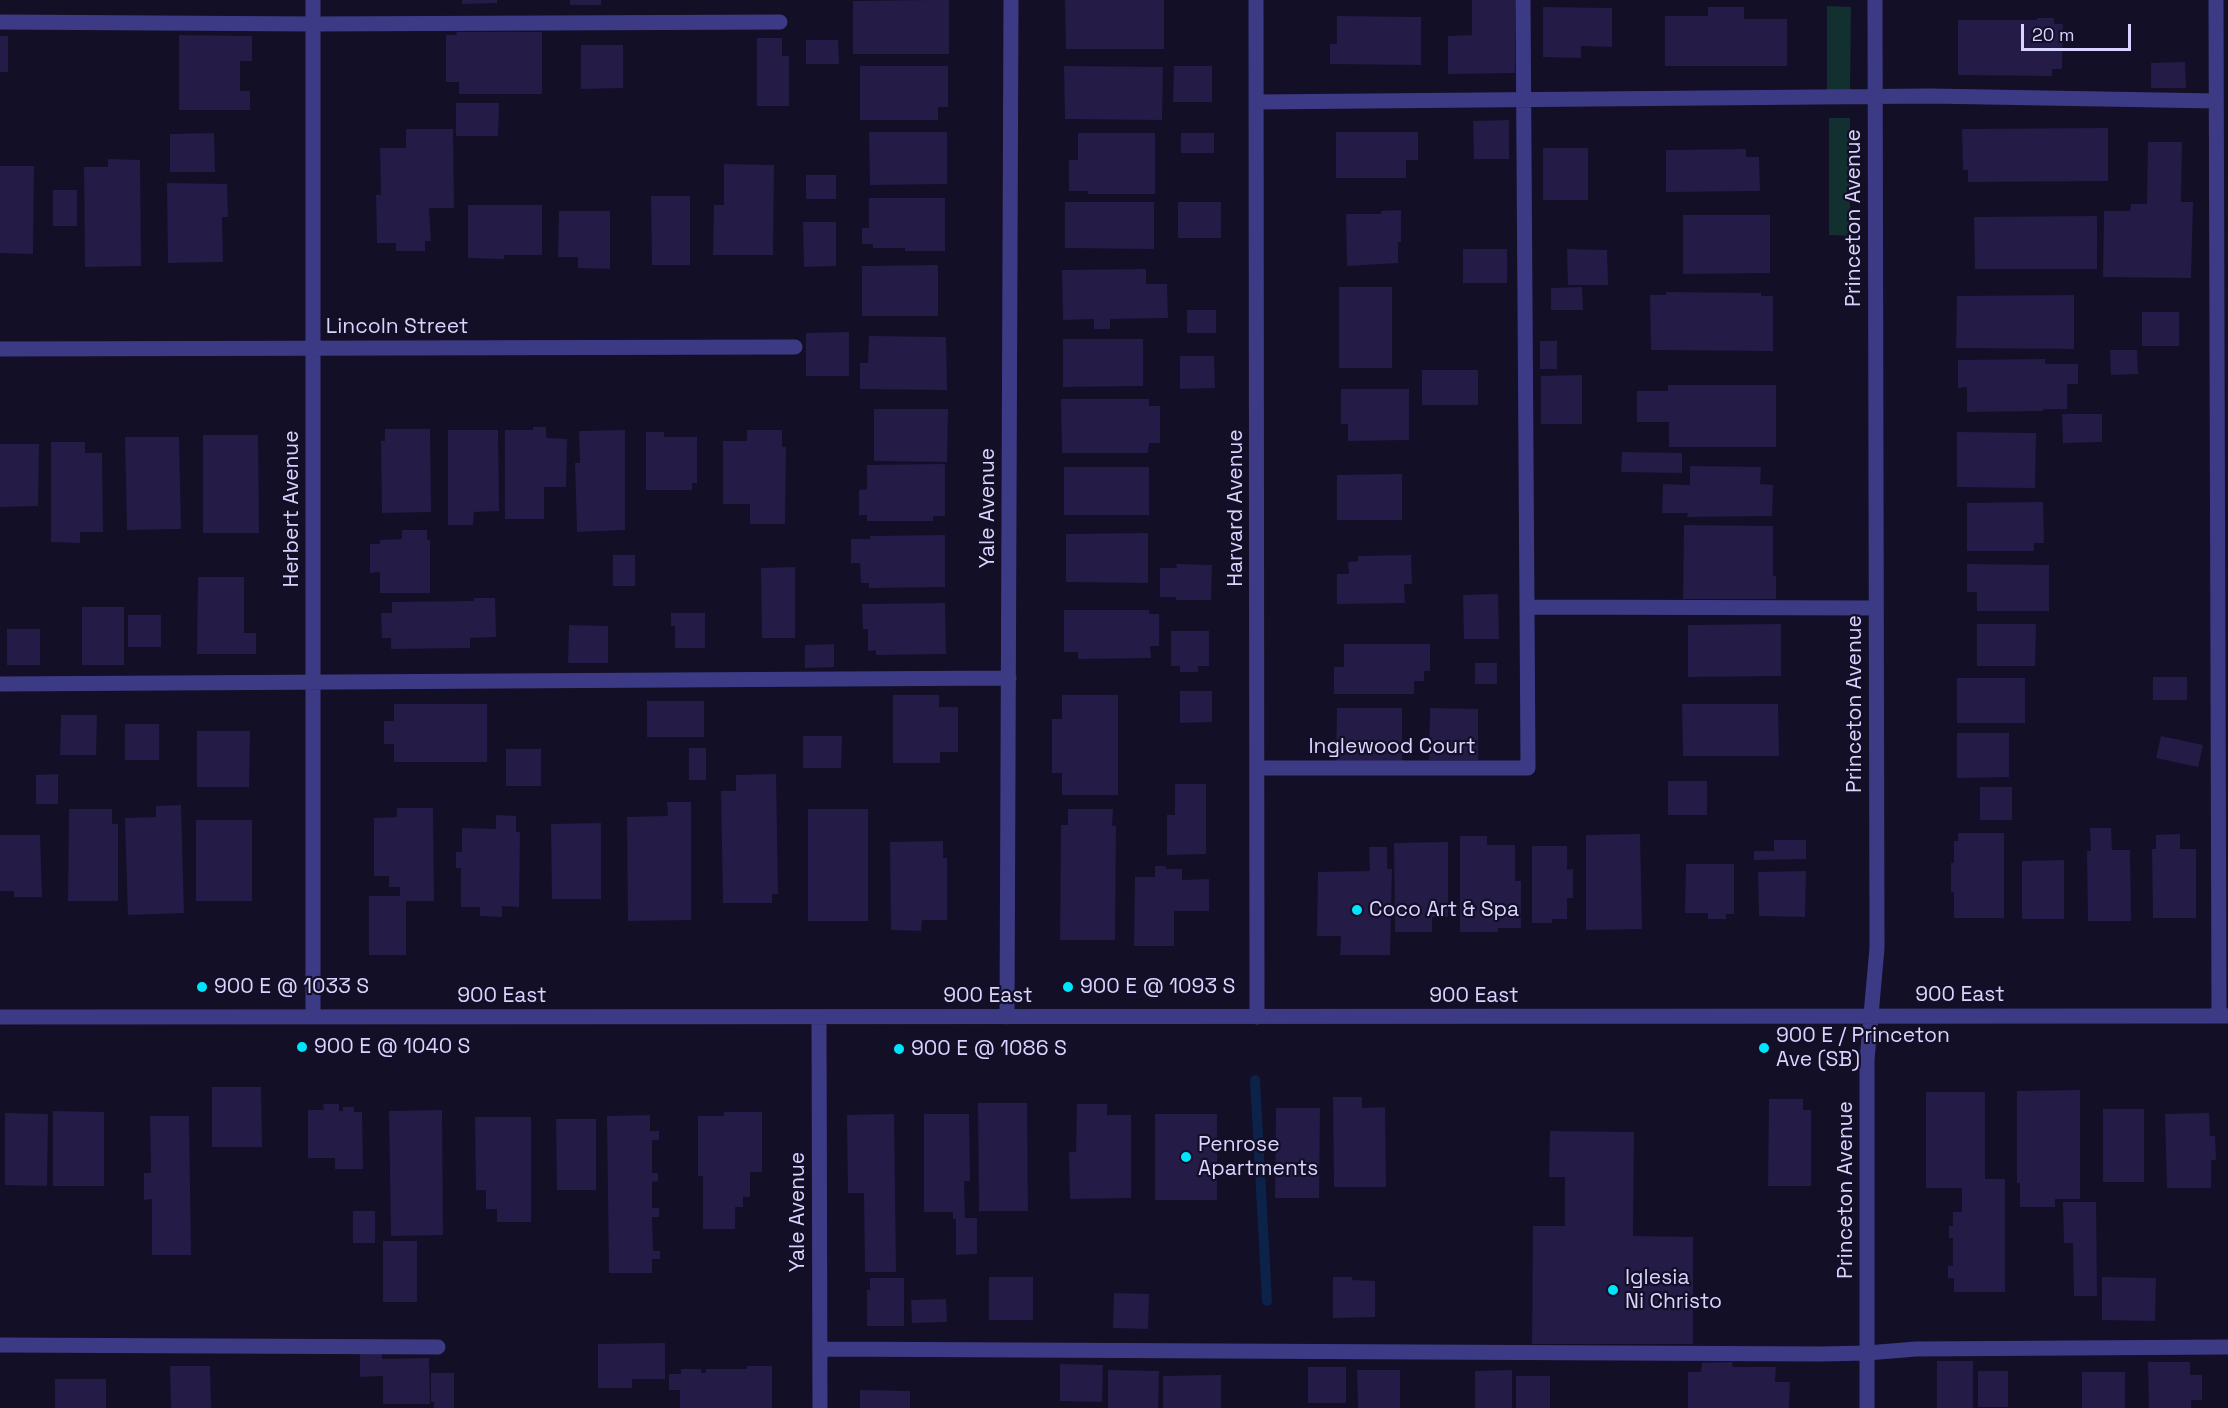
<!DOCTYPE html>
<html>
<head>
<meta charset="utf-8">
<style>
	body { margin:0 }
	#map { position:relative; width:2228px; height:1408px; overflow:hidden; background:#130f26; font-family:"Space Grotesk",sans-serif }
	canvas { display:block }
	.scale { position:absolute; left:2021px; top:24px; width:110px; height:27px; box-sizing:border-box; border:3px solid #d9d4ff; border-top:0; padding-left:8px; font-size:18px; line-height:21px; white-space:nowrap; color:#d9d4ff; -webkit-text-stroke:4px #130f26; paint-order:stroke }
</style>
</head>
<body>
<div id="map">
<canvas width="2228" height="1408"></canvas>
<div class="scale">20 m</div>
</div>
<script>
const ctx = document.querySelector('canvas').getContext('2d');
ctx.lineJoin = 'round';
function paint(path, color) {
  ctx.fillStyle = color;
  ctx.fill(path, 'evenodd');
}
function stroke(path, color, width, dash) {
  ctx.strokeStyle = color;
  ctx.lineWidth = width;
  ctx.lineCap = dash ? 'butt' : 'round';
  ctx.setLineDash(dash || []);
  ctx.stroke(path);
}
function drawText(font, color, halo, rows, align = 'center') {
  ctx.font = font + ' "Space Grotesk",sans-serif';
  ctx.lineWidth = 4.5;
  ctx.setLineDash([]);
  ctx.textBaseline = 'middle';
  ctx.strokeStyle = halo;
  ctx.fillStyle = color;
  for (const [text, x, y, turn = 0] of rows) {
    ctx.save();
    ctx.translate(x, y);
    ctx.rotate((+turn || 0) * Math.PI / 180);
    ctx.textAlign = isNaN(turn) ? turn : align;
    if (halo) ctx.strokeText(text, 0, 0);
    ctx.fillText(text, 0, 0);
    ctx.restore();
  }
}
const green = new Path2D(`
	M1827 6 1851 7 1850 91 1827 90Z
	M1829 118H1850V236L1829 235Z`);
const stream = new Path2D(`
	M1255 1080 1267 1301`);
const building = new Path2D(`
	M462 0H497V3L462 4Z
	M570 0H601V5H570Z
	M929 0H949V54H853V1Z
	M1065 0H1164V49H1066Z
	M1472 0H1515V73L1448 74V36L1472 35Z
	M1543 7 1612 8V47L1581 46V58L1543 57Z
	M1708 7H1744V19H1787V66H1665V16H1708Z
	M1337 16 1421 17V65L1330 64V44H1337Z
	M2037 18H2054V24H2063L2062 69H2052V76L1958 75V20H2037Z
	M456 32H542V94H459V82H446V35H457Z
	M179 35 252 36V61H240V91H250V110H179Z
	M0 36H8V72H0Z
	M757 38H782V56H789V106H757Z
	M806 40H838L839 64H806Z
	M581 45H623V88L581 89Z
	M2185 62 2186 88H2151V63Z
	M860 66H948V107H938V120H860Z
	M1064 66 1163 67 1162 120 1065 119Z
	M1174 66H1212V102H1173Z
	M456 103H499L498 136H456Z
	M1509 120V159H1474L1473 121Z
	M2108 128V181L1968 182V170H1963L1962 129Z
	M406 129H453L454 208H429L431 241H425V251H396V243H377L376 195H381L380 148H406Z
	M869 132H947V184L870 185Z
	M1336 132H1418V160H1406V178H1336Z
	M214 133 215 172H170V134Z
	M1078 133H1155V194H1088V191H1069V160H1078Z
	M1181 133H1214V153H1181Z
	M2148 142H2182L2181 202H2193L2191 278 2103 277 2104 211H2130L2131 204H2147Z
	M1543 148H1588V200H1543Z
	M1746 149V157H1759L1760 191 1666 192V150Z
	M108 159 140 160 141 266 85 267 84 167H108Z
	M724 164 774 165 773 255H713L714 205H724Z
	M0 166H34L33 254 0 253Z
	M806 175H836V199H806Z
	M167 183 227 184 228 217H222L223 262 168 263Z
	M53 190H77V226H53Z
	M651 196H690V265H652Z
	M869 198H945V251H905V248H873V244H862V228H869Z
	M1065 202H1154V249L1065 248Z
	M1178 202H1221V238H1178Z
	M468 205H542V255H504V259L468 258Z
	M1401 210V242H1398V263L1347 266 1346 214H1381V211Z
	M559 211H610V269L578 268V257H558Z
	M1683 215H1770V273L1683 274Z
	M2097 216V269H1975L1974 217Z
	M803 222H836V266L804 267Z
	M1463 249H1507V283H1463Z
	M1567 249 1607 250 1608 285H1568Z
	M938 265V316H862V266Z
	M1146 269V284H1167L1168 318 1110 319V329H1094V319L1063 320 1062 270Z
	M1339 287H1392V368H1339Z
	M1582 287 1583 310H1551V288Z
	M1666 292 1761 293V296H1773V351L1651 350 1650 295H1666Z
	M2074 295V349L1956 348 1957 296Z
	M1187 310H1216V333H1187Z
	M2142 312H2179V346H2142Z
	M849 332V376H806V333Z
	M869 336 946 337 947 390 860 389V363H868Z
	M1063 339H1143V386L1063 387Z
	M1540 341H1557V369H1540Z
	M2110 350H2137L2138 374 2111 375Z
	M1180 356H1214L1215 388 1180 389Z
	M2045 359V364H2078V384H2067V409H2043V411L1967 412V387L1958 388V360Z
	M1422 370H1478V405H1422Z
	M1582 375V424H1541V376Z
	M1668 385H1776V447H1669V422H1637V391H1668Z
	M1341 389H1409V440L1348 441V424H1341Z
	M1061 399H1149V406H1160V443H1149L1148 453H1062Z
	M874 409H948L947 462 874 461Z
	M2062 414H2102V442L2063 443Z
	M533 427H546V438L567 439 566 487H544V519H505V430H533Z
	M385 429H430L431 512 382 513 381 441H385Z
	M448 430H498L499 511 474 512 473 525H448Z
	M625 430V530L577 532 575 463H580L579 431Z
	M747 430H782V447H786L785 524H750V504H723V441H747Z
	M646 432H664V437H697V483H692V490H646Z
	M1957 432 2036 433 2035 488 1957 487Z
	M203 435H258L259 533H203Z
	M125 437H179L181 529 127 530Z
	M51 442H85V453H102L103 532H80V543L51 542Z
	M0 444H39L38 506 0 507Z
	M1622 452 1682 453V473L1621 472Z
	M945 464V516H933V521H867V515H859V490L867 489V465Z
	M1690 466 1761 467 1760 484 1773 485 1772 516 1687 517 1688 513H1662L1663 484 1690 485Z
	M1064 467H1149V515H1064Z
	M1402 474V520H1337V475Z
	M2043 502 2044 543H2034V551H1967V503Z
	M1684 525 1773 526V576H1776V599H1683Z
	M402 530H427V540H430V593H380V572L370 573V544H380V540L402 539Z
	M1148 533V583L1066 582V534Z
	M945 535V587L869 588V583H861L860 563H851V539H870V536Z
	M613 555H635V586H613Z
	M1411 555 1412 584H1404L1405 603 1337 604V574H1349L1348 562 1358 561V556Z
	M1176 564 1212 565 1211 600H1176V597H1160V568H1177Z
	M1967 564 2049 565V611H1977V592H1967Z
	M795 567V638H762L761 568Z
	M198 577H244V633H256V654H197Z
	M1498 594 1499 639H1464L1463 595Z
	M474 598H495L496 637 470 638V648L391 649V638H382L381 613H392V602L474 601Z
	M945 603 946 654 876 655V650L868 651V629H863L862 604Z
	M82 607H124V665H82Z
	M1064 610H1149V614H1159V646H1150L1151 658 1078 659V652H1064Z
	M671 613H705V648H675V626H671Z
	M128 615H161V647H128Z
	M1781 624V676L1688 677V625Z
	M1977 624H2036L2035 666H1977Z
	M569 625 608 626V663H568Z
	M7 629H40V665H7Z
	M1171 631H1209V666H1198V672H1180V666H1171Z
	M834 644V667L805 668V645Z
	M1344 644H1430V671H1424V681H1414V694H1334V667H1344Z
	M1475 663H1497V684H1475Z
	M2153 677H2187V700H2153Z
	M1957 678H2025V723H1957Z
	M1180 691H1212V722L1180 723Z
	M893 695H939V707H958V752H940V763H893Z
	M1062 695H1118V795H1062V773H1052V719H1062Z
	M647 701H704V737H647Z
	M394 704H487V762H394V744H384V721H394Z
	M1682 704H1778L1779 756H1683Z
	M1337 708H1402V762H1336Z
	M1430 708 1478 709V760H1429Z
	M61 715H97L96 755H60Z
	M125 724H159V760H125Z
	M197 731H250L249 787H197Z
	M1957 733H2009V777L1957 778Z
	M803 736H842L841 768H803Z
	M2161 736 2203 745 2198 767 2156 758Z
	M689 748H706V780H689Z
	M506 749H541V786H506Z
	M58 774V804H36V775Z
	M776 774 778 894H772V903H723L721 791H736V775Z
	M1668 781H1707V815H1668Z
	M1175 784H1206V854L1167 855V815H1175Z
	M1980 787H2012V820H1980Z
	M667 802H691V920L628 921 627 817 668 816Z
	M181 805 184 913 128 915 125 818 156 817V806Z
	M397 808H433L434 901H406V955H369V896H400V887H389V876H374V818L397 817Z
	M69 809H112V824H118V901H68Z
	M808 809H868V921H808Z
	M1068 809H1113L1112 826H1116L1115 940H1060L1061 825H1068Z
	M496 815 516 816V832H520L519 907 502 906V917L480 916V907H461V868H456V852H462V828L496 829Z
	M196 820H252V901H196Z
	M601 823V899H552L551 824Z
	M2090 828H2111L2112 850H2130L2131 921H2088L2087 851H2091Z
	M1958 833H2004V918H1954V892H1951V863H1954V841H1958Z
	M1640 834 1642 929 1586 930V835Z
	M2180 834V849H2196V918H2153L2152 849H2156V835Z
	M0 835H40L42 897H14V891H0Z
	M1460 836H1487V845H1515V881H1521V928H1498V932H1460Z
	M1774 840H1806V859L1754 860V851H1774Z
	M943 841V858H947V920H922L921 931 891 930 890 842Z
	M1448 842V917H1432V932H1395L1394 843Z
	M1532 846H1567V870L1573 869V898H1567V919H1552V923H1532Z
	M1369 847H1387V869H1392L1390 955H1340L1341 936H1317L1318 872 1370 871Z
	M2064 860V919H2022V861Z
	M1686 864H1734V914H1726V919H1708V913H1685Z
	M1155 866H1166V869H1182V880L1209 879V911H1174V946H1134L1135 877H1155Z
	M1806 871 1805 917 1759 916 1758 872Z
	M212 1087H261L262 1147H212Z
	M2080 1090V1199H2055V1207H2020V1183H2017V1091Z
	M1926 1092H1985V1179H2005V1292H1954V1278H1948V1266H1953V1238H1949V1226H1953V1212H1962V1188H1926Z
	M1333 1097H1362V1108L1385 1107 1386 1187H1334Z
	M1769 1099H1803V1110H1811V1186H1768Z
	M978 1103H1027L1028 1211H979Z
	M323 1104H339V1111H343V1107H354V1112H362L363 1169H335V1158H308V1110H324Z
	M1077 1104H1107V1115H1131V1198L1070 1199 1069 1152H1076Z
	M1276 1108H1320L1319 1198H1275Z
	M2103 1109H2144V1182H2103Z
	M442 1110 443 1235 391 1236 389 1111Z
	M53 1111 104 1112V1186H53Z
	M724 1112H762V1172H750V1197H743V1207H735V1229H703V1176H698V1116H724Z
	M5 1113 48 1114 47 1186 5 1185Z
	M2209 1113 2210 1136H2215L2216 1160H2211V1188H2167L2165 1114Z
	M894 1114 896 1272H865L864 1193H848L847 1115Z
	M924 1114H969L970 1181H964L965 1218H977V1254L956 1255V1219H953V1212H924Z
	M1155 1114H1217V1200H1155Z
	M650 1115V1131H659V1140H652V1173H658V1181L652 1182V1208H659V1217H652L653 1251H660V1259H652V1273H609L607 1116Z
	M150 1116H189L191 1255H152V1199L144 1200V1173H151Z
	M475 1117H531V1222H497V1209H486V1190H476Z
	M556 1119H596V1190H557Z
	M1550 1131 1634 1132 1633 1236 1693 1237V1344H1532L1533 1226H1565V1177H1549Z
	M2063 1202H2096L2097 1296H2074L2073 1243H2064Z
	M353 1211H375V1243H353Z
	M383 1241H417V1302H383Z
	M989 1277H1033V1320H989Z
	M1333 1277H1352V1280L1375 1281V1317L1333 1318Z
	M2102 1277 2156 1278 2155 1321 2102 1320Z
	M870 1278H904V1326H867V1290H870Z
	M1114 1293 1149 1294 1148 1329 1113 1328Z
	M946 1299 947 1322 912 1323 911 1300Z
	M665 1343V1379H632V1388H598V1344Z
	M360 1354H382V1359L429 1358 430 1404H383V1376L360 1377Z
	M1937 1361H1973V1408H1937Z
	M1732 1362 1733 1367H1776L1775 1382H1790L1789 1408H1688V1372H1701L1702 1363Z
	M2148 1362H2190V1375H2202V1400H2191V1408H2149Z
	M1060 1364 1103 1365 1102 1402 1060 1401Z
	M170 1366H210L211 1408H171Z
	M747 1366H772V1408H680V1390H669V1374H681V1369H701V1373H706V1369H747Z
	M1308 1367H1346V1403H1308Z
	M1108 1370 1159 1371 1158 1408H1108Z
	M1357 1370H1400V1408H1358Z
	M1512 1370V1408H1475V1371Z
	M1978 1371H2008V1407H1978Z
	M2082 1372H2125V1408H2082Z
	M431 1373H454V1408H434V1402H431Z
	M1221 1375V1408H1163V1376Z
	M1516 1376H1550V1408H1516Z
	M55 1379H106V1408H55Z
	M860 1390 910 1391V1408H860Z`);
const minor = new Path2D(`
	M313 0V1017
	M1256 0 1257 1017
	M1523 0 1527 607 1876 608
	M2216 0 2219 1016
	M0 22 313 24 780 22
	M1256 102 1930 96 2216 101
	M0 349 795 347
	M0 684 1009 678
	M1257 768H1528L1527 607
	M0 1017 2228 1016
	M819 1017 820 1408
	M1007 1017 1011 0
	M0 1345 438 1347
	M820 1349 1821 1354 1867 1353 1916 1349 2228 1347
	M1867 1408V1060L1877 948 1875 0`);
const markers = [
	[1357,910,6,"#00e5ff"],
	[202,987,6,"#00e5ff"],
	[1068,987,6,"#00e5ff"],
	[302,1047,6,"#00e5ff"],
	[1764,1048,6,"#00e5ff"],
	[899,1049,6,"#00e5ff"],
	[1186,1157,6,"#00e5ff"],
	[1613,1290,6,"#00e5ff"]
];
const streetNames = [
	["Princeton Avenue",1854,218,-90],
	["Lincoln Street",397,327],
	["Yale Avenue",988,508,-90],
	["Harvard Avenue",1236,508,-90],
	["Herbert Avenue",292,509,-90],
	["Princeton Avenue",1855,704,-90],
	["Inglewood Court",1392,747],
	["900 East",1960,995],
	["900 East",502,996],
	["900 East",988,996],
	["900 East",1474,996],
	["Princeton Avenue",1846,1190,-90],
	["Yale Avenue",798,1212,-90]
];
const poiNames = [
	["Coco Art & Spa",1369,910],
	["900 E @ 1033 S",214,987],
	["900 E @ 1093 S",1080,987],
	["900 E / Princeton",1776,1036],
	["Ave (SB)",1776,1060],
	["900 E @ 1040 S",314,1047],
	["900 E @ 1086 S",911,1049],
	["Penrose",1198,1145],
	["Apartments",1198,1169],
	["Iglesia",1625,1278],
	["Ni Christo",1625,1302]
];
paint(green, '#12302f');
stroke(stream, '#0c2248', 10);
paint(building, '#241b47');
stroke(minor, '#3d3a85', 15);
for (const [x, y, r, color] of markers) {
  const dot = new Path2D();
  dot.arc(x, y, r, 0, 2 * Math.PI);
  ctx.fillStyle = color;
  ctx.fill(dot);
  stroke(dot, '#130f26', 2);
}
drawText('21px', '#d9d4ff', '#130f26', streetNames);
drawText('21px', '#d9d4ff', '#130f26', poiNames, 'left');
</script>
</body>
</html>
